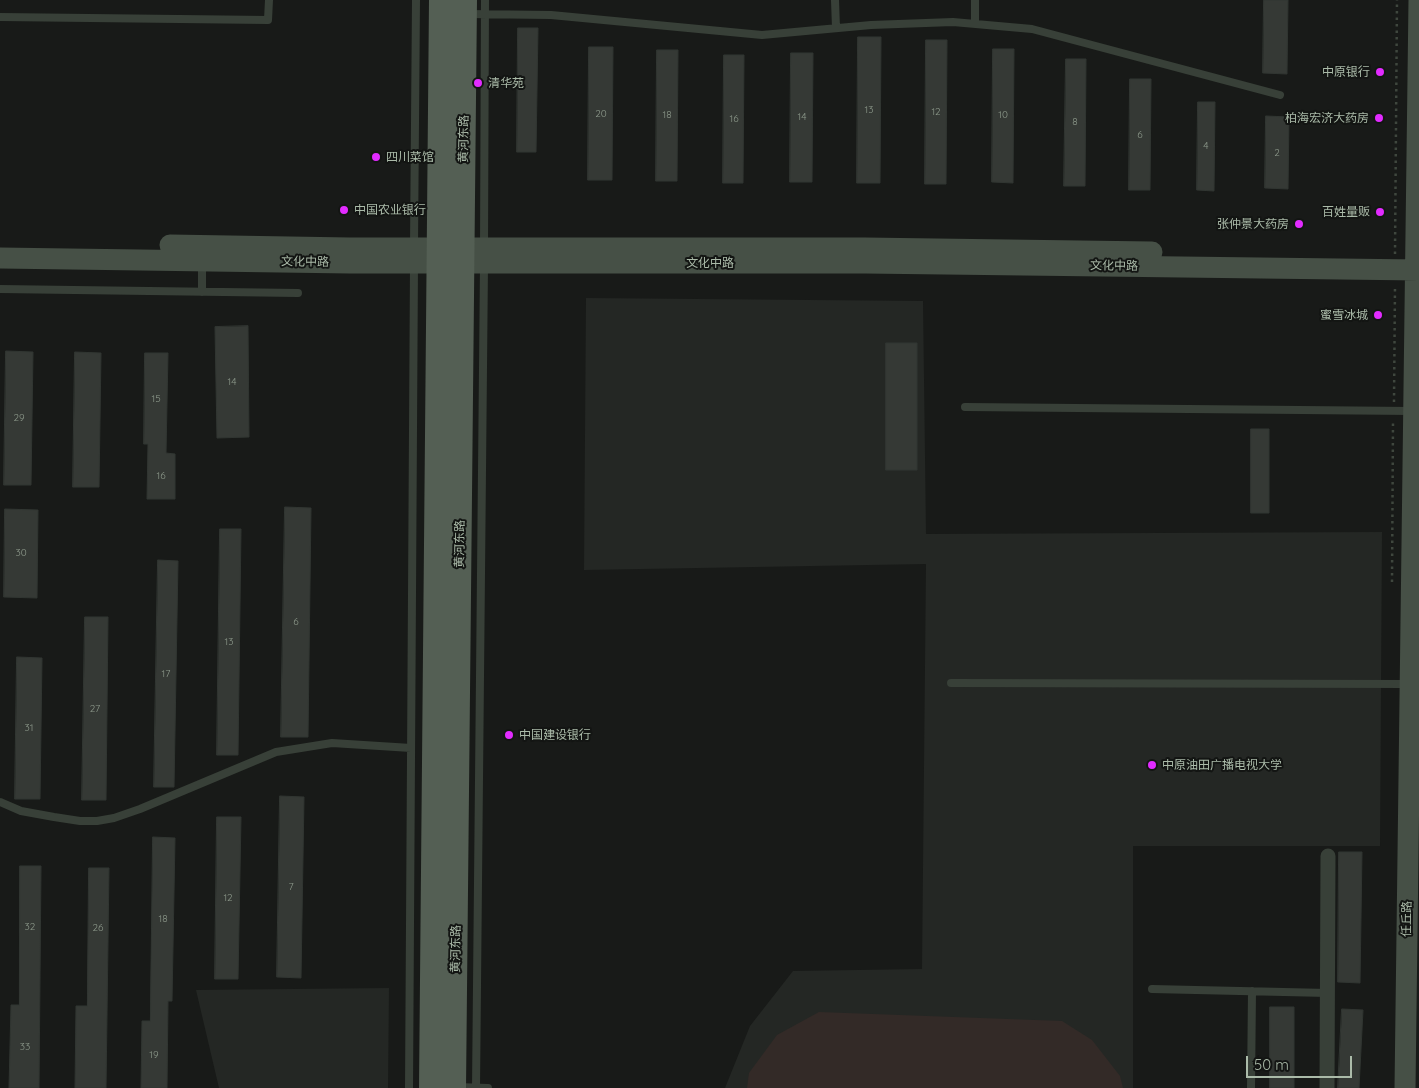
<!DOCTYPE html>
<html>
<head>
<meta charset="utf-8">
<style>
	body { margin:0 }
	#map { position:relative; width:1419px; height:1088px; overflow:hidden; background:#181a18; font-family:Quicksand,sans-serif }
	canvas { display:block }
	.scale { position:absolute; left:1246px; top:1056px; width:106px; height:22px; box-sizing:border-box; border:2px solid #abbba9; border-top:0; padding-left:6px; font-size:15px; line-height:18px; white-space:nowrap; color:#abbba9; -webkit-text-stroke:4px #131513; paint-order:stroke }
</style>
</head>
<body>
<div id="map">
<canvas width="1419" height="1088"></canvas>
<div class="scale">50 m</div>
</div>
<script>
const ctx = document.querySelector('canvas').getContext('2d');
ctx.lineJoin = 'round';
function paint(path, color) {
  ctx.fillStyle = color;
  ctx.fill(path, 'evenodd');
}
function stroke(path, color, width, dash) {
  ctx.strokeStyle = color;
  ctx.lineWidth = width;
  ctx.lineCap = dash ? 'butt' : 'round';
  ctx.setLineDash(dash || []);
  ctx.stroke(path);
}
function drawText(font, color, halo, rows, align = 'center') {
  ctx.font = font + ' Quicksand,"Noto Sans SC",sans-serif';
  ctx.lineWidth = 4;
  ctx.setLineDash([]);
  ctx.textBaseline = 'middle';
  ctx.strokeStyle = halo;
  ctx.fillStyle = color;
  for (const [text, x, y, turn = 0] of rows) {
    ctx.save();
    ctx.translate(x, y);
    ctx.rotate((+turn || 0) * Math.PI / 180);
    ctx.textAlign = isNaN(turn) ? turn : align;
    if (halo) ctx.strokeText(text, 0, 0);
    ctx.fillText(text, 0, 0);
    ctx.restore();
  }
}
const built = new Path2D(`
	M586 298 923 301 926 534 1382 532 1380 846H1133V1088H725L750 1026 793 971 922 969 926 564 584 570Z
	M389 988 388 1088H219L196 990Z`);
const green = new Path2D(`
	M819 1012 1062 1021 1092 1040 1120 1076 1123 1088H747L749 1073 777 1035Z`);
const building = new Path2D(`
	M1264 0H1288L1287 74 1263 73Z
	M518 28H538L536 152H517Z
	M858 37H881L880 183H857Z
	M926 40H947L946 184H925Z
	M589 47H613L612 180H588Z
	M993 49H1014L1013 183 992 182Z
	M657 50H678L677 181H656Z
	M791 53H813L812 182H790Z
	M724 55H744L743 183H723Z
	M1066 59H1086L1085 186H1064Z
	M1130 79H1151L1150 190H1129Z
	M1198 102H1215L1214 191 1197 190Z
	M1266 116 1289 117 1288 189 1265 188Z
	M248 326 249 437 217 438 215 327Z
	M886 343H917V470H886Z
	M6 351 33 352 31 485H4Z
	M75 352 101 353 99 487H73Z
	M145 353H168L166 453 175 454V499H147L148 444H144Z
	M1251 429H1269V513H1251Z
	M285 507 311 508 308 737H281Z
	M5 509 38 510 37 598 4 597Z
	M220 529H241L238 755H217Z
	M158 560 178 561 174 787H154Z
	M85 617H108L106 800H82Z
	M17 657 42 658 40 799H15Z
	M280 796 304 797 301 978 277 977Z
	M217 817H241L238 979H215Z
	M153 837 175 838 172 1001H168L167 1088H141L142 1021H150Z
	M1339 852H1362L1360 983 1338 982Z
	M20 866H41L39 1088H9L11 1005H19Z
	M89 868H109L106 1088H75L76 1006H87Z
	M1270 1007H1294V1088H1270Z
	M1342 1009 1363 1010 1359 1088H1338Z`);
const path = new Path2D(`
	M1395 254 1397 0
	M1394 402 1395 287
	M1392 582 1393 422`);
const lane = new Path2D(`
	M835 0 836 28
	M467 14 551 15 762 35 871 25 953 22 1032 29 1280 95
	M0 17 268 20 269 0
	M975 24V0
	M414 245 416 0
	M484 246 485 0
	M0 289 298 293
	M202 292V262
	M965 407 1412 411
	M951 683 1409 684
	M0 802 21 811 54 817 80 821H97L114 818 140 809 276 752 332 743 411 748
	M1152 989 1328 993
	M456 1087 488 1088
	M409 1088 414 264
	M476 1088 484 265
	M1251 1088 1252 991`);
const street = new Path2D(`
	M1327 1088 1328 856`);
const secondary = new Path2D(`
	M170 245 350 248H865L1152 252
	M0 258 350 263H865L1419 270
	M1405 1088 1419 0`);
const primary = new Path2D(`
	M431 1088 441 0
	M454 1088 465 0`);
const markers = [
	[1380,72,5,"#e22bff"],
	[478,83,5,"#e22bff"],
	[1379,118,5,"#e22bff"],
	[376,157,5,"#e22bff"],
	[344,210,5,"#e22bff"],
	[1380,212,5,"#e22bff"],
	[1299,224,5,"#e22bff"],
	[1378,315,5,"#e22bff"],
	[509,735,5,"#e22bff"],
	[1152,765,5,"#e22bff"]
];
const numberNames = [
	["13",869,110],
	["12",936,112],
	["20",601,114],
	["18",667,115],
	["10",1003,115],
	["14",802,117],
	["16",734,119],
	["8",1075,122],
	["6",1140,135],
	["4",1206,146],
	["2",1277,153],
	["14",232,382],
	["15",156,399],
	["29",19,418],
	["16",161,476],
	["30",21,553],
	["6",296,622],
	["13",229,642],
	["17",166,674],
	["27",95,709],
	["31",29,728],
	["7",291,887],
	["12",228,898],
	["18",163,919],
	["32",30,927],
	["26",98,928],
	["33",25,1047],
	["19",154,1055]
];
const poiNames = [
	["中原银行",1370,72],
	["清华苑",488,83,"left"],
	["柏海宏济大药房",1369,118],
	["四川菜馆",386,157,"left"],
	["中国农业银行",354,210,"left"],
	["百姓量贩",1370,212],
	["张仲景大药房",1289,224],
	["蜜雪冰城",1368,315],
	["中国建设银行",519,735,"left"],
	["中原油田广播电视大学",1162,765,"left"]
];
const streetNames = [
	["黄河东路",464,139,-89],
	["文化中路",305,262,1],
	["文化中路",710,263],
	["文化中路",1114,266,1],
	["黄河东路",460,544,-89],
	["任丘路",1407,919,-89],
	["黄河东路",456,949,-89]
];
paint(built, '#242724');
paint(green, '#332a27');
paint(building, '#353935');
stroke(building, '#313632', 1);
stroke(path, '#3f473e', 2.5, [2.5, 4]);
stroke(lane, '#384038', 8);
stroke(street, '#384038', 15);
stroke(secondary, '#465046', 21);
stroke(primary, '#545f54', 24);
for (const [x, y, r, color] of markers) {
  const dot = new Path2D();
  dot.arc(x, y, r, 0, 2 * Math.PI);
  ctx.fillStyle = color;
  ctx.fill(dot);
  stroke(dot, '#131513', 2);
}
drawText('10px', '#8e9a8c', null, numberNames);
drawText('12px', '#abbba9', '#131513', poiNames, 'right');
drawText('12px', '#abbba9', '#131513', streetNames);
</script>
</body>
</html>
